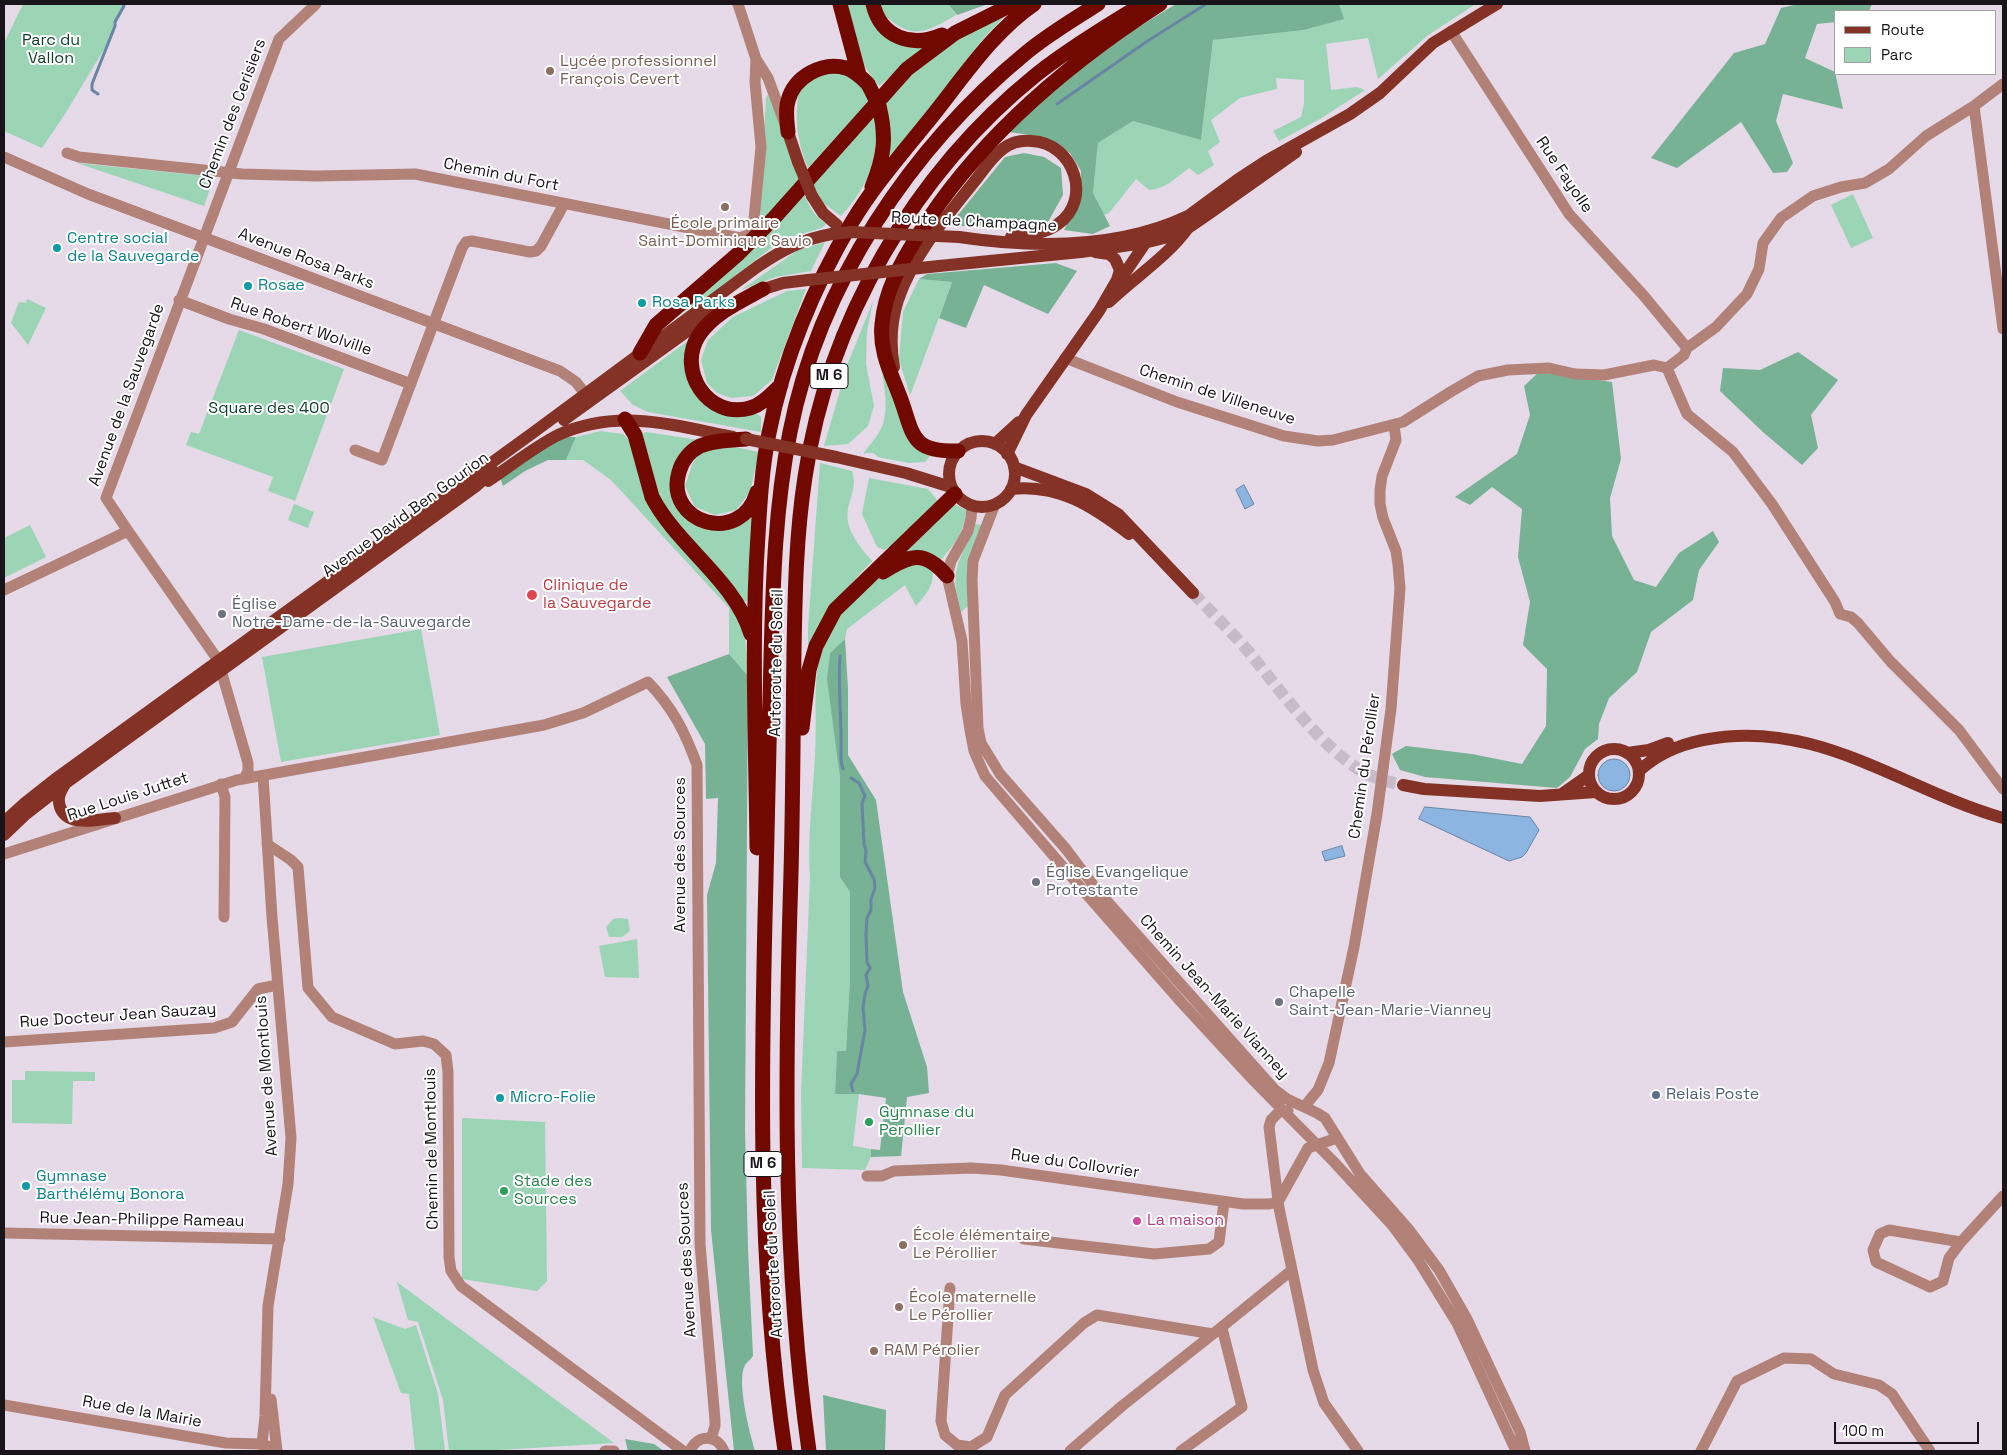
<!DOCTYPE html>
<html>
<head>
<meta charset="utf-8">
<style>
	body { margin:0 }
	#map { position:relative; width:2007px; height:1455px; overflow:hidden; background:#e6d9e8; font-family:"Space Grotesk",sans-serif }
	canvas { display:block }
	.frame { position:absolute; inset:0; border:5px solid #181419; pointer-events:none }
	.legend { position:absolute; left:1834px; top:10px; width:162px; height:65px; box-sizing:border-box; background:#fff; border:1px solid #a3a1a3; margin:0; padding:6px 9px; list-style:none; font-size:15px; color:#181419 }
	.legend li { display:flex; align-items:center; gap:10px; height:25px }
	.legend b { width:25px; border:1px solid #a3a1a3 }
	.scale { position:absolute; left:1834px; top:1422px; width:145px; height:22px; box-sizing:border-box; border:2px solid #181419; border-top:0; padding-left:6px; font-size:15px; line-height:18px; white-space:nowrap; color:#181419; -webkit-text-stroke:4px #fff; paint-order:stroke }
</style>
</head>
<body>
<div id="map">
<canvas width="2007" height="1455"></canvas>
<div class="frame"></div>
<ul class="legend">
<li><b style="height:6px;background:#843225"></b>Route</li>
<li><b style="height:14px;background:#9bd5b6"></b>Parc</li>
</ul>
<div class="scale">100 m</div>
</div>
<script>
const ctx = document.querySelector('canvas').getContext('2d');
ctx.lineJoin = 'round';
function paint(path, color) {
  ctx.fillStyle = color;
  ctx.fill(path, 'evenodd');
}
function stroke(path, color, width, dash) {
  ctx.strokeStyle = color;
  ctx.lineWidth = width;
  ctx.lineCap = dash ? 'butt' : 'round';
  ctx.setLineDash(dash || []);
  ctx.stroke(path);
}
function drawText(font, color, halo, rows, align = 'center') {
  ctx.font = font + ' "Space Grotesk",sans-serif';
  ctx.lineWidth = 4;
  ctx.setLineDash([]);
  ctx.textBaseline = 'middle';
  ctx.strokeStyle = halo;
  ctx.fillStyle = color;
  for (const [text, x, y, turn = 0] of rows) {
    ctx.save();
    ctx.translate(x, y);
    ctx.rotate((+turn || 0) * Math.PI / 180);
    ctx.textAlign = isNaN(turn) ? turn : align;
    if (halo) ctx.strokeText(text, 0, 0);
    ctx.fillText(text, 0, 0);
    ctx.restore();
  }
}
const green = new Path2D(`
	M23 4H125L113 24 115 31 65 114 42 148 4 131V43Z
	M848 4H867L869 15 923 46 922 49 879 86C859 64 851 34 848 4Z
	M880 4H948L956 15C923 35 910 40 880 11Z
	M1339 4H1473L1474 5 1427 36 1378 79 1368 38 1326 44 1331 90 1357 87 1365 90 1320 119 1279 141 1273 131 1301 117 1304 104V80L1276 78 1277 89 1240 98 1211 120 1220 142 1208 151 1214 165 1198 175 1189 168C1176 178 1165 189 1149 190L1136 179 1109 213 1104 215 1093 193 1098 143 1133 121 1201 140 1213 40 1304 30 1343 19Z
	M1004 17 982 40 892 157H889L890 145 886 100 912 71 962 33Z
	M843 73 859 83 871 99 808 168C796 138 795 120 799 88L815 74Z
	M768 94 776 112 800 183 759 227 766 98Z
	M876 111C878 156 872 182 841 216L822 202 812 182Z
	M77 163 206 176 211 180 212 183 204 206Z
	M802 190C808 204 813 215 826 224L822 228 783 239 715 291 669 322Z
	M1853 194 1873 238 1851 248 1831 205Z
	M825 242 811 271 776 277 741 290 798 250Z
	M919 279 952 282 910 396 899 359 903 312Z
	M806 289 772 380 753 396 731 398 717 393 707 383 701 360 708 340 733 317 787 291Z
	M27 299 46 308 28 345 11 323 19 302 26 303Z
	M873 301 867 331 866 364 874 406 868 426 848 444 824 446 848 363Z
	M239 330 344 369 295 501 268 491 273 477 186 445 191 432 199 434Z
	M689 340 686 358 726 412 745 416 756 413 761 417V432L648 412 633 405 620 391Z
	M878 349 921 451 930 456 925 462 909 463 878 457C874 452 869 452 863 454 870 444 879 435 883 424 890 401 881 373 878 349Z
	M601 431 623 434 632 442 641 472 737 612 745 637 748 676 729 654V608L611 480 583 460H566L576 437Z
	M646 432 699 440 671 486 698 525 719 531 741 523 754 515 748 598 746 602 742 600 659 501 639 435Z
	M735 447 759 452 750 492 736 510 715 515 695 507 685 486 692 465 699 452 715 448Z
	M820 463 852 471C857 486 851 494 848 509 844 529 860 547 872 561 844 590 825 615 808 652V628Z
	M869 478 928 489 938 501 892 545 884 550 877 547 862 514Z
	M294 504 314 512 308 528 288 520Z
	M954 504 966 510C965 532 955 543 941 560L902 553Z
	M975 524 982 525 969 605 961 612C958 598 953 583 957 568 960 554 971 539 975 524Z
	M30 525 46 557 4 578V538Z
	M907 562 932 567C936 583 926 595 916 606L905 585 847 629 845 639 830 653 834 718 840 777V877L850 892V979L846 1051H837L835 1094H859L853 1146 871 1149V1157L865 1170 802 1168 801 1093 810 877C807 836 813 796 815 755 817 728 814 699 817 672 819 657 830 627 839 615 854 596 884 572 907 562Z
	M421 629 440 735 281 762 262 657Z
	M619 918 628 919 630 931 622 937H609L606 927 613 919Z
	M637 939 639 978 605 977 599 946Z
	M25 1071 95 1072V1081H73L72 1124 12 1123V1080H25Z
	M462 1118 545 1122 547 1281 537 1291 462 1279Z
	M397 1282 614 1443 483 1451H449L443 1400 418 1322 408 1320Z
	M373 1317 405 1329 416 1325 438 1394 445 1451H415L409 1394 401 1393Z`);
const forest = new Path2D(`
	M948 4H988L957 15Z
	M1176 4H1339L1344 19 1304 30 1213 40 1201 140 1133 121 1098 143 1093 193 1110 226 1093 234 1064 230 1080 199 1081 171 1070 153 1044 137 1009 132 1061 83 1132 31Z
	M1798 4H1872L1869 11H1836V22L1817 24 1805 58 1835 72 1843 109 1783 94 1776 121 1793 163 1787 172 1773 173 1741 122 1677 168 1651 158 1734 53 1765 44 1781 8Z
	M1024 153 1044 157 1061 168 1063 195 1048 222 1009 226H949L1005 157Z
	M1056 263 1077 271 1048 314 984 285 966 328 939 318 952 282 919 279 927 274Z
	M1798 352 1838 380 1811 415 1818 448 1802 465 1764 433 1720 391 1723 368 1760 370Z
	M1539 372 1612 382 1621 459 1610 498 1612 536 1634 580 1656 587 1679 553 1713 531 1719 542 1699 570 1693 600 1651 632 1637 672 1609 698 1599 724 1598 739 1585 749 1570 777 1557 788 1425 777 1400 770 1392 754 1406 746 1472 754 1522 764 1546 726 1547 669 1523 645 1530 602 1518 557 1522 509 1492 487 1470 505 1455 497 1517 454 1530 415 1524 386Z
	M561 437H576L566 460H548L525 471 503 486 500 477Z
	M845 639 848 689V755L876 800 903 992 927 1067 929 1093 907 1097 901 1156 871 1157V1149L880 1150 886 1098 859 1094H835L837 1051H846L850 979V892L840 877V777L827 679 830 653Z
	M729 654 748 676 745 1130 748 1249 753 1356C751 1359 747 1362 745 1365 736 1381 750 1434 755 1451H734L711 1230 707 895 716 863 718 798 706 799 705 744 667 677Z
	M823 1395 886 1410 885 1451H826Z
	M625 1439 654 1444 664 1451H628Z`);
const water = new Path2D(`
	M1244 485 1254 504 1245 509 1236 490Z
	M1598 775a16 16 0 1 1 32 0a16 16 0 1 1-32 0Z
	M1425 807 1530 817 1539 830 1526 853 1522 857 1509 861 1419 819Z
	M1342 846 1345 856 1325 861 1322 852Z`);
const stream = new Path2D(`
	M98 94 92 90V84L115 26V22L124 6 123 4
	M1057 104 1146 42 1206 4
	M840 656C838 683 841 711 841 738 842 749 839 759 843 769
	M851 778 859 783 865 796 862 803 864 844 866 851 865 862 874 879 875 888 871 899V910L867 918 866 935 867 962 870 968 866 975 868 986 865 994 863 1008 865 1030 857 1074 851 1084 853 1091`);
const majorTunnel = new Path2D(`
	M1193 593C1213 614 1235 635 1253 657 1283 694 1315 739 1354 766 1368 777 1386 781 1403 785`);
const minor = new Path2D(`
	M738 4 756 59 768 78 785 124
	M1451 31 1569 214 1644 296 1687 348
	M1974 106 2003 329
	M67 153 79 157 242 174 317 176 415 174 740 238 748 235 753 229 761 147 755 82 756 59
	M4 157 88 194 560 371 576 382 590 400
	M179 300 229 319 264 329 411 384
	M1065 358 1177 402 1284 436 1318 441 1333 440 1403 422 1452 391 1478 376 1508 370 1549 368 1575 374 1604 375 1654 365 1667 368 1684 355 1687 348 1716 327 1747 294 1759 269 1763 243 1781 218 1813 196 1841 187 1865 183 1889 169 1926 136 1974 106 2003 84
	M1667 368 1687 414 1733 452 1772 504 1835 602 1840 614 1851 617 1858 623 1890 661 1959 730 2003 789
	M355 450 382 460 462 248 466 242 472 241 530 252 536 251 541 246 564 204
	M995 504 973 561 972 580 978 728 981 743 1000 774 1066 849 1097 890 1275 1090 1287 1099 1317 1113 1325 1118 1360 1174 1410 1231 1439 1270 1467 1319 1520 1432 1525 1451
	M972 506 971 518 968 531 951 561 947 576 962 641 966 704 970 730 974 751 985 776 1088 896 1182 1003 1254 1081 1334 1162 1392 1225 1418 1260 1457 1323 1516 1451
	M4 590 128 531
	M263 776 272 917 291 1138 288 1184 268 1306 265 1416 262 1444 265 1451
	M244 779 248 771V763L218 660 128 531 106 498 279 39 316 4
	M221 784 225 797 224 917
	M267 844 291 860 298 867 308 988 332 1017 395 1044 423 1041 434 1044 446 1055 448 1072 449 1257 451 1271 461 1286 683 1451
	M4 854 237 780 544 725 583 713 648 682C673 708 685 732 697 765L700 1244 715 1420V1426L711 1439
	M4 1042 214 1028 232 1022 258 989 277 985
	M1304 1107 1318 1090 1329 1063 1354 947 1377 814 1391 709 1400 588 1398 565 1396 551 1383 518 1380 504V490L1382 476 1396 440 1394 425
	M1288 1111 1281 1110 1271 1120 1269 1127 1279 1208 1313 1370 1324 1403 1358 1451
	M867 1176H882L894 1171 971 1168 1001 1170 1243 1204H1269L1278 1202
	M1278 1202 1308 1148 1337 1138
	M4 1233 280 1239
	M1024 1239 1154 1254 1209 1249 1219 1242 1224 1202
	M1961 1242 1889 1230 1880 1234 1873 1250 1876 1262 1930 1287 1943 1281 1949 1258 1961 1242 2003 1196
	M950 1288 941 1421 945 1435 957 1445 971 1447 987 1437 1005 1395 1084 1323 1097 1315 1213 1334 1292 1270
	M271 1399 277 1451
	M4 1405 226 1443 262 1444 275 1449
	M605 1451H614
	M690 1451C697 1434 717 1434 724 1451
	M1070 1451 1122 1406 1213 1334
	M1181 1451 1242 1407 1222 1328
	M1701 1451 1737 1381 1784 1358 1811 1359 1834 1374 1879 1385 1892 1394 1930 1451`);
const major = new Path2D(`
	M788 132 798 162
	M812 196 823 213 837 225
	M959 237C1033 248 1119 249 1188 216L1237 180 1266 161 1350 114 1380 93 1433 43 1497 4
	M939 266 1081 252 1144 243 1164 238 1188 228 1207 215 1296 152
	M1117 280 1127 270 1148 239
	M754 292 783 283 808 280
	M1109 302C1135 277 1167 257 1188 228
	M894 367C890 345 891 322 898 300 913 256 945 218 974 182 983 171 991 157 1004 148 1012 142 1022 140 1032 141 1074 143 1093 200 1058 224 1045 234 1027 235 1011 237
	M564 420 714 312
	M949 474a33 33 0 1 1 66 0a33 33 0 1 1-66 0Z
	M995 444 1019 422
	M1007 454 1026 415 1099 311 1117 280 1120 270 1115 259 1109 254 1095 252
	M836 457 906 473 951 487
	M1014 467 1086 494 1118 514 1193 593
	M488 481C511 466 534 447 558 435 618 408 673 425 733 437
	M1011 489C1059 484 1092 506 1129 534
	M1589 774a25 25 0 1 1 50 0a25 25 0 1 1-50 0Z
	M1627 753 1649 750 1668 743
	M1639 771C1657 754 1678 745 1703 740 1816 717 1901 789 2003 818
	M65 784C60 792 57 798 60 807 68 828 97 819 115 818
	M1403 785 1424 789 1540 796 1596 792
	M1562 794 1589 775
	M4 822 25 803 58 777 534 432 757 267C782 250 803 239 832 234
	M4 835 26 814 66 783 475 487 493 471`);
const highway = new Path2D(`
	M840 4 859 75
	M873 4C881 38 912 48 942 35
	M788 132C787 122 785 111 788 101 794 77 822 61 846 68 855 71 862 78 868 84
	M872 187C884 157 887 138 879 106
	M763 289C741 301 714 313 699 335 676 370 708 420 750 408 763 404 771 394 781 385
	M640 353 656 325 738 254 774 218 907 69 955 33 1013 4
	M625 419 635 435 652 497C678 547 734 579 751 634
	M746 439C731 440 714 440 700 446 690 451 682 461 679 472 664 523 741 547 757 492
	M958 451C909 452 914 434 900 397 891 373 879 351 882 324 885 291 901 262 919 234 978 139 1067 64 1160 4
	M883 572C910 555 924 549 947 576
	M802 728 809 670 816 646 835 610 955 494
	M757 848C756 744 751 639 758 535 760 501 762 467 769 433 783 360 814 286 852 222 873 187 900 156 925 125 959 84 990 34 1034 4
	M785 1451C757 1261 761 1070 766 879 768 805 769 732 771 659 773 582 775 507 790 432 819 284 911 147 1027 52 1049 34 1074 19 1098 4
	M809 1451C782 1259 785 1066 791 873 793 799 793 725 794 651 795 593 796 535 805 477 828 321 914 173 1037 74 1070 48 1106 26 1143 4`);
const majorBridge = new Path2D(`
	M798 162 812 196
	M832 234 851 232 959 237
	M808 280 939 266
	M746 439 836 457`);
const highwayBridge = new Path2D(`
	M868 84 879 106`);
const markers = [
	[550,71,5,"#8d6e63"],
	[725,207,5,"#8d6e63"],
	[57,248,5,"#0f9aa8"],
	[248,286,5,"#0f9aa8"],
	[642,303,5,"#0f9aa8"],
	[532,595,6,"#e0444e"],
	[222,614,5,"#6b7280"],
	[1036,882,5,"#6b7280"],
	[1279,1002,5,"#6b7280"],
	[1656,1095,5,"#5c6f8a"],
	[500,1098,5,"#0f9aa8"],
	[869,1122,5,"#2e9e5b"],
	[26,1186,5,"#0f9aa8"],
	[504,1191,5,"#2e9e5b"],
	[1137,1221,5,"#d1479c"],
	[903,1245,5,"#8d6e63"],
	[899,1307,5,"#8d6e63"],
	[874,1351,5,"#8d6e63"]
];
const shields = [
	[829,376,38],
	[763,1164,38]
];
const shieldNames = [
	["M 6",829,376],
	["M 6",763,1164]
];
const parkNames = [
	["Parc du",51,41],
	["Vallon",51,59],
	["Square des 400",269,409]
];
const educationNames = [
	["Lycée professionnel",560,62],
	["François Cevert",560,80],
	["École primaire",725,224,"center"],
	["Saint-Dominique Savio",725,242,"center"],
	["École élémentaire",913,1236],
	["Le Pérollier",913,1254],
	["École maternelle",909,1298],
	["Le Pérollier",909,1316],
	["RAM Pérolier",884,1351]
];
const streetNames = [
	["Chemin des Cerisiers",233,114,-69],
	["Chemin du Fort",501,175,11],
	["Rue Fayolle",1564,175,56],
	["Route de Champagne",974,222,3],
	["Avenue Rosa Parks",306,259,21],
	["Rue Robert Wolville",301,327,19],
	["Avenue de la Sauvegarde",127,395,-70],
	["Chemin de Villeneuve",1217,395,18],
	["Avenue David Ben Gourion",406,515,-36],
	["Autoroute du Soleil",777,663,-89],
	["Chemin du Pérollier",1365,766,-82],
	["Rue Louis Juttet",128,797,-18],
	["Avenue des Sources",681,855,-90],
	["Chemin Jean-Marie Vianney",1214,997,48],
	["Rue Docteur Jean Sauzay",118,1016,-4],
	["Avenue de Montlouis",267,1076,-94],
	["Chemin de Montlouis",432,1149,-91],
	["Rue du Collovrier",1075,1164,8],
	["Rue Jean-Philippe Rameau",142,1220,1],
	["Avenue des Sources",687,1260,-93],
	["Autoroute du Soleil",774,1264,-93],
	["Rue de la Mairie",142,1412,10]
];
const cultureNames = [
	["Centre social",67,239],
	["de la Sauvegarde",67,257],
	["Rosae",258,286],
	["Rosa Parks",652,303],
	["Micro-Folie",510,1098],
	["Gymnase",36,1177],
	["Barthélémy Bonora",36,1195]
];
const healthNames = [
	["Clinique de",543,586],
	["la Sauvegarde",543,604]
];
const worshipNames = [
	["Église",232,605],
	["Notre-Dame-de-la-Sauvegarde",232,623],
	["Église Evangelique",1046,873],
	["Protestante",1046,891],
	["Chapelle",1289,993],
	["Saint-Jean-Marie-Vianney",1289,1011]
];
const serviceNames = [
	["Relais Poste",1666,1095]
];
const leisureNames = [
	["Gymnase du",879,1113],
	["Perollier",879,1131],
	["Stade des",514,1182],
	["Sources",514,1200]
];
const hotelNames = [
	["La maison",1147,1221]
];
paint(green, '#9bd5b6');
paint(forest, '#76b293');
paint(water, '#8cb6e1');
stroke(water, '#6985a5', 1);
stroke(stream, '#6985a5', 3);
stroke(majorTunnel, '#c7bbc9', 12, [12, 6]);
stroke(minor, '#b28279', 11);
stroke(major, '#843225', 12);
stroke(highway, '#710900', 15);
stroke(majorBridge, '#843225', 12);
stroke(highwayBridge, '#710900', 15);
for (const [x, y, r, color] of markers) {
  const dot = new Path2D();
  dot.arc(x, y, r, 0, 2 * Math.PI);
  ctx.fillStyle = color;
  ctx.fill(dot);
  stroke(dot, '#fff', 2);
}
for (const [x, y, w] of shields) {
  const box = new Path2D();
  box.roundRect(x - w / 2, y - 12.5, w, 25, 4);
  ctx.fillStyle = '#fff';
  ctx.fill(box);
  stroke(box, '#181419', 1);
}
drawText('bold 15px', '#181419', null, shieldNames);
drawText('16px', '#0f402b', '#fff', parkNames);
drawText('16px', '#785e54', '#fff', educationNames, 'left');
drawText('16px', '#181419', '#fff', streetNames);
drawText('16px', '#0d838f', '#fff', cultureNames, 'left');
drawText('16px', '#be3a42', '#fff', healthNames, 'left');
drawText('16px', '#5b616d', '#fff', worshipNames, 'left');
drawText('16px', '#4e5e75', '#fff', serviceNames, 'left');
drawText('16px', '#27864d', '#fff', leisureNames, 'left');
drawText('16px', '#b23c85', '#fff', hotelNames, 'left');
</script>
</body>
</html>
